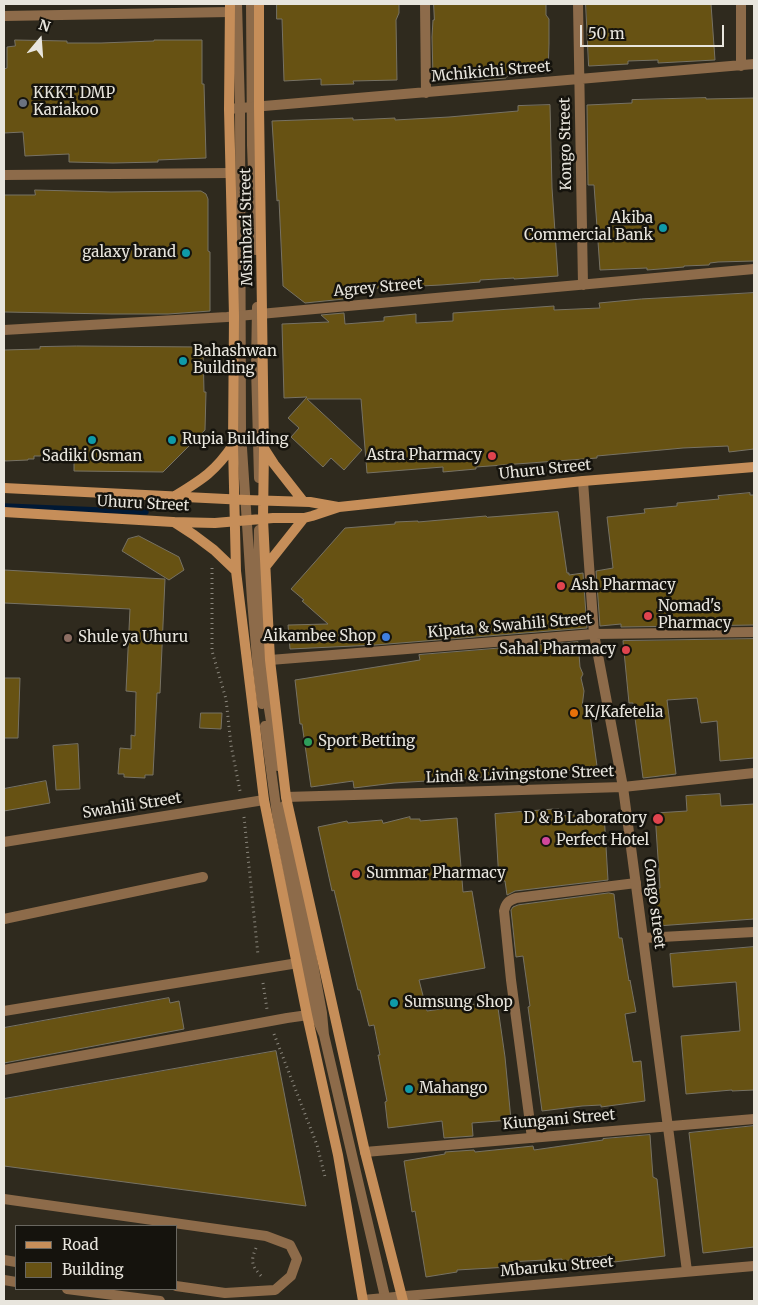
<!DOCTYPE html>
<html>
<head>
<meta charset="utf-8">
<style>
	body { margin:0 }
	#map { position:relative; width:758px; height:1305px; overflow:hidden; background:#2f2a1e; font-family:Merriweather,serif }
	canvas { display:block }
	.frame { position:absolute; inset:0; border:5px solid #e8e5dd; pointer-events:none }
	.legend { position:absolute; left:15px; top:1225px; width:162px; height:65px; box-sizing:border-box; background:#15130d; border:1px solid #696760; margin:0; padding:6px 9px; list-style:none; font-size:15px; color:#e8e5dd }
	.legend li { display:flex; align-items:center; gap:10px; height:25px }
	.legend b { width:25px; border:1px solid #696760 }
	.north { position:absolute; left:15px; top:15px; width:50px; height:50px; -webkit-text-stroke:4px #15130d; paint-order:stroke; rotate:18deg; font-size:14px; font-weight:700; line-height:20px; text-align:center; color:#e8e5dd }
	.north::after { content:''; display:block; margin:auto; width:18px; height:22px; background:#e8e5dd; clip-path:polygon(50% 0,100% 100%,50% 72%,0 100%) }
	.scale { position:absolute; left:580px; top:25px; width:144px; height:22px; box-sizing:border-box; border:2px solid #e8e5dd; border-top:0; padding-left:6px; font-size:15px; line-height:18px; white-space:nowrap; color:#e8e5dd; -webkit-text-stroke:4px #15130d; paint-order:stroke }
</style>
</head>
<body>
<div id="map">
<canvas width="758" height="1305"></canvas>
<div class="frame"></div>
<ul class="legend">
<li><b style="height:6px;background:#c68e59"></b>Road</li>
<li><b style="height:14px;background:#675213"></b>Building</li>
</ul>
<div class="north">N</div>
<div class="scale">50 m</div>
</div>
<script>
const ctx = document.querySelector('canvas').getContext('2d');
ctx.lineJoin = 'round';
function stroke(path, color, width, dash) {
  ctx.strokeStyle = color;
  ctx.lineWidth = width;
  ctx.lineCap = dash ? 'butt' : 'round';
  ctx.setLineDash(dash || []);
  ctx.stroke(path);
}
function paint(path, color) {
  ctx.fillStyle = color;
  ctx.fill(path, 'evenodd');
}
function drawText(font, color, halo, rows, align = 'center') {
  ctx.font = font + ' Merriweather,serif';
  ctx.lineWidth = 5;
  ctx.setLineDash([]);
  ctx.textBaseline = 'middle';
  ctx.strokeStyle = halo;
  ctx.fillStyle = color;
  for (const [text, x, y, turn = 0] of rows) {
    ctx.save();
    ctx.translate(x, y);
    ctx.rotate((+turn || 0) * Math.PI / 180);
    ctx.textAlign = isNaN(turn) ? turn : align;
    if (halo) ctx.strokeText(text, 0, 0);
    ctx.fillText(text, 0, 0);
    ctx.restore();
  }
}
const stream = new Path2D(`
	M4 506 146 512`);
const building = new Path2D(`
	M277 4H399V13L396 20 397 80 353 81 354 84 321 85V79L284 81 282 19H277Z
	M434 4H546V15L549 19V44L548 73 526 71 524 73H508V76H506V78L482 80H440V77H433L432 37 433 20H434Z
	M586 4H711L715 60 658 63V60L628 61V64L589 66Z
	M15 40 67 41V43H101L154 41V40H202V84H204L206 158 158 160V162L113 163 69 162V154L25 156 23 132 4 133V69L7 68V47L15 46Z
	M706 98V99L754 98V261L718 262 710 263 709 265 684 266V267L660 269 647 270V268L600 270 594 185H588L587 105 632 103V100Z
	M550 105 552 188 558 276 514 279V278L480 280V282L441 285 360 289 361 293 343 295 344 299 305 303 283 286 279 200 277 201 272 121 353 118V120L395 118V120L449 117 518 111V106Z
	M35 190 111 192 197 191H201L206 194 208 199V251L210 252V311L168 314H111L4 312V195H35Z
	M754 293V449L729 452 728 446 683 448 597 456V458L476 467V469L443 472V467L367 473 361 399H307L362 450 344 470 331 458 323 467 291 437 299 428 288 418 307 397 284 398 282 324 329 322 321 315 344 313 345 324 384 321V317L416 314V323L453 321V313L554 306V310L600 308 599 303 641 299Z
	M77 346 203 347 204 392H206L205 430 163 472 74 471V456H34V459H28V460L5 461V460H4V350L40 349V347Z
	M750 493V495H754V625L621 627V624L600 626 596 571 613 568 607 517 645 513 644 509 677 506V503L719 499 718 496Z
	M558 512 567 573H569V575L583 573 587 628 375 645 290 649 288 625 328 624 302 601 304 600 291 589 345 528 395 524V522L418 521V522L486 516 487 517Z
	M139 536 179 557 184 570 169 580 122 551 128 539Z
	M4 570 165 579 160 693H157L153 775H145V778L124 777V774H118L120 748 131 749V735L135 736 136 692 126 691 130 609 4 603Z
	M754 639V758L720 761 717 721 701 723 697 698 667 700 676 774 643 778 633 703H629L623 641Z
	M578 642 580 667 583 674 581 678 584 691 582 707H589L597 766 575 770 543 772V774L527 775V773L515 775 514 772 475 778 394 783 354 788 353 781 311 787 302 724H300L295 680 420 660 419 655Z
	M4 678H20L18 738H4Z
	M201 713H222L221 729 200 728Z
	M78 744 80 789 56 790 53 746Z
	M46 781 50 803 4 811V789Z
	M720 794 721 806 754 804V919L657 926 654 889 660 888 655 813 687 811 686 796Z
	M559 809 560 816 604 813 608 880 515 891 507 895 505 881H499L495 814Z
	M410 817V819H420V821L457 818 463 892 472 891 485 968 419 980 427 1011 497 1001 505 1057 511 1120 472 1123 473 1136 444 1138 442 1121 388 1128 385 1102 387 1101 378 1055H380L374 1025 369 1026 360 990H358L334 890 332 891 318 827 347 821 348 823 382 820 383 823Z
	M609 893 614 894 619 938H622L629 981 630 980 636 1012 625 1014 633 1062 641 1061 645 1101 601 1107V1105L582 1106 542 1111 528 1007 530 1006 523 956 516 957 511 910 513 907 518 905Z
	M754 947V1090L732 1091V1090L686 1094 681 1036 740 1031 736 982 673 987 670 954Z
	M169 998 170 1003 179 1001 184 1029 4 1063V1028Z
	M276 1051 306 1206 4 1166V1099Z
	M754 1126V1247L703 1253 689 1133Z
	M650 1135 653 1177 657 1179 665 1256 614 1262 613 1255 562 1261V1259L509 1262V1267L457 1270V1272L426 1277 415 1211 412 1212 404 1161 445 1154V1152L474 1150 475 1152 533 1146 534 1150 603 1140V1139Z`);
const path = new Path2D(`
	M212 568V651L226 699 231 745 240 791
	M244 817 258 955
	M263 983 267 1009
	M274 1034 317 1145 325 1177
	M256 1248C250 1262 252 1266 262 1277`);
const lane = new Path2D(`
	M237 4 240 108 241 433 252 600 258 670 262 704
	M251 4 252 145 256 250
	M257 307 256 367 259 478
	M259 530 258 588 264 657 269 709 278 766
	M265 726 277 814 315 1014 324 1035 322 1013
	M4 919 203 877
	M4 1011 304 962
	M324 1035 386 1301
	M4 1070 287 1018 322 1013 284 806
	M532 1138 511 980 504 911C506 903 508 901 516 898L636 883
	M4 1199 266 1236 290 1245 297 1259 291 1276 275 1290 225 1293 176 1286
	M4 1260 16 1262
	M4 1280 16 1282
	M67 1289 160 1301`);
const street = new Path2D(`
	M425 4 426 93
	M578 4 583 285
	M4 16 230 12
	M741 66V4
	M229 109 754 64
	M4 175 230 173
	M4 330 227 317 754 269
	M583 481 594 634 623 787 687 1271
	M270 660 594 634 754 632
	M286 797 623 787 754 773
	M4 842 264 800
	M643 938 754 932
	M365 1152 754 1119
	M363 1300 406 1296 754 1266`);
const secondary = new Path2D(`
	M230 4 229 109 234 316 233 445 236 571 264 800 307 1015 338 1155 363 1301
	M259 4V107L264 449 263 519 270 660 286 797 365 1152 403 1301
	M265 450 274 464 303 501
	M4 488 246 500 310 502 338 507
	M175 496C201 480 215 472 233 445
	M4 512 173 522 215 523 273 518H304L312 516 339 507 583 481 754 467
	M174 522 194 535 214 550 236 571
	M266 566 304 518`);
const markers = [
	[23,103,5,"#6b7280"],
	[663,228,5,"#0f9aa8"],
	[186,253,5,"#0f9aa8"],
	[183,361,5,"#0f9aa8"],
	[92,440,5,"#0f9aa8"],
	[172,440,5,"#0f9aa8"],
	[492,456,5,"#e0444e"],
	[561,586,5,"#e0444e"],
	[648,616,5,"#e0444e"],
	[386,637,5,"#3f7fe0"],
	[68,638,5,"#8d6e63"],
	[626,650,5,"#e0444e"],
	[574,713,5,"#e8710a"],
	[308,742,5,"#2e9e5b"],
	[658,819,6,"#e0444e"],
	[546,841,5,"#d1479c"],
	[356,874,5,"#e0444e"],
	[394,1003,5,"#0f9aa8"],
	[409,1089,5,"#0f9aa8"]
];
const streetNames = [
	["Mchikichi Street",491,72,-5],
	["Kongo Street",566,144,-91],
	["Msimbazi Street",247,227,-91],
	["Agrey Street",378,288,-5],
	["Uhuru Street",545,470,-6],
	["Uhuru Street",143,504,3],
	["Kipata & Swahili Street",510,626,-5],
	["Lindi & Livingstone Street",520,775,-2],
	["Swahili Street",132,806,-9],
	["Congo street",654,904,83],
	["Kiungani Street",559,1120,-5],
	["Mbaruku Street",557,1267,-5]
];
const poiNames = [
	["KKKT DMP",33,94],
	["Kariakoo",33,111],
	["Akiba",653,219,"right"],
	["Commercial Bank",653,236,"right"],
	["galaxy brand",176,253,"right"],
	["Bahashwan",193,352],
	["Building",193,369],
	["Rupia Building",182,440],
	["Astra Pharmacy",482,456,"right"],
	["Sadiki Osman",92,457,"center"],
	["Ash Pharmacy",571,586],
	["Nomad's",658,607],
	["Pharmacy",658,624],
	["Aikambee Shop",376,637,"right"],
	["Shule ya Uhuru",78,638],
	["Sahal Pharmacy",616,650,"right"],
	["K/Kafetelia",584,713],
	["Sport Betting",318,742],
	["D & B Laboratory",647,819,"right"],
	["Perfect Hotel",556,841],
	["Summar Pharmacy",366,874],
	["Sumsung Shop",404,1003],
	["Mahango",419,1089]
];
stroke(stream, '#001935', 5.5);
paint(building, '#675213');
stroke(building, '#777264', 1);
stroke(path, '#8b877d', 3, [1, 4]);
stroke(lane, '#8d6b4a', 10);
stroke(street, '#8d6b4a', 10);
stroke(secondary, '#c68e59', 10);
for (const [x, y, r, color] of markers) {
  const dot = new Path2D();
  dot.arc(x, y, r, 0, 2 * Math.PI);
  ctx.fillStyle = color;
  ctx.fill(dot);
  stroke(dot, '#15130d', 2);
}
drawText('15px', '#e8e5dd', '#15130d', streetNames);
drawText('15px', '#e8e5dd', '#15130d', poiNames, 'left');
</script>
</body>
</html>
